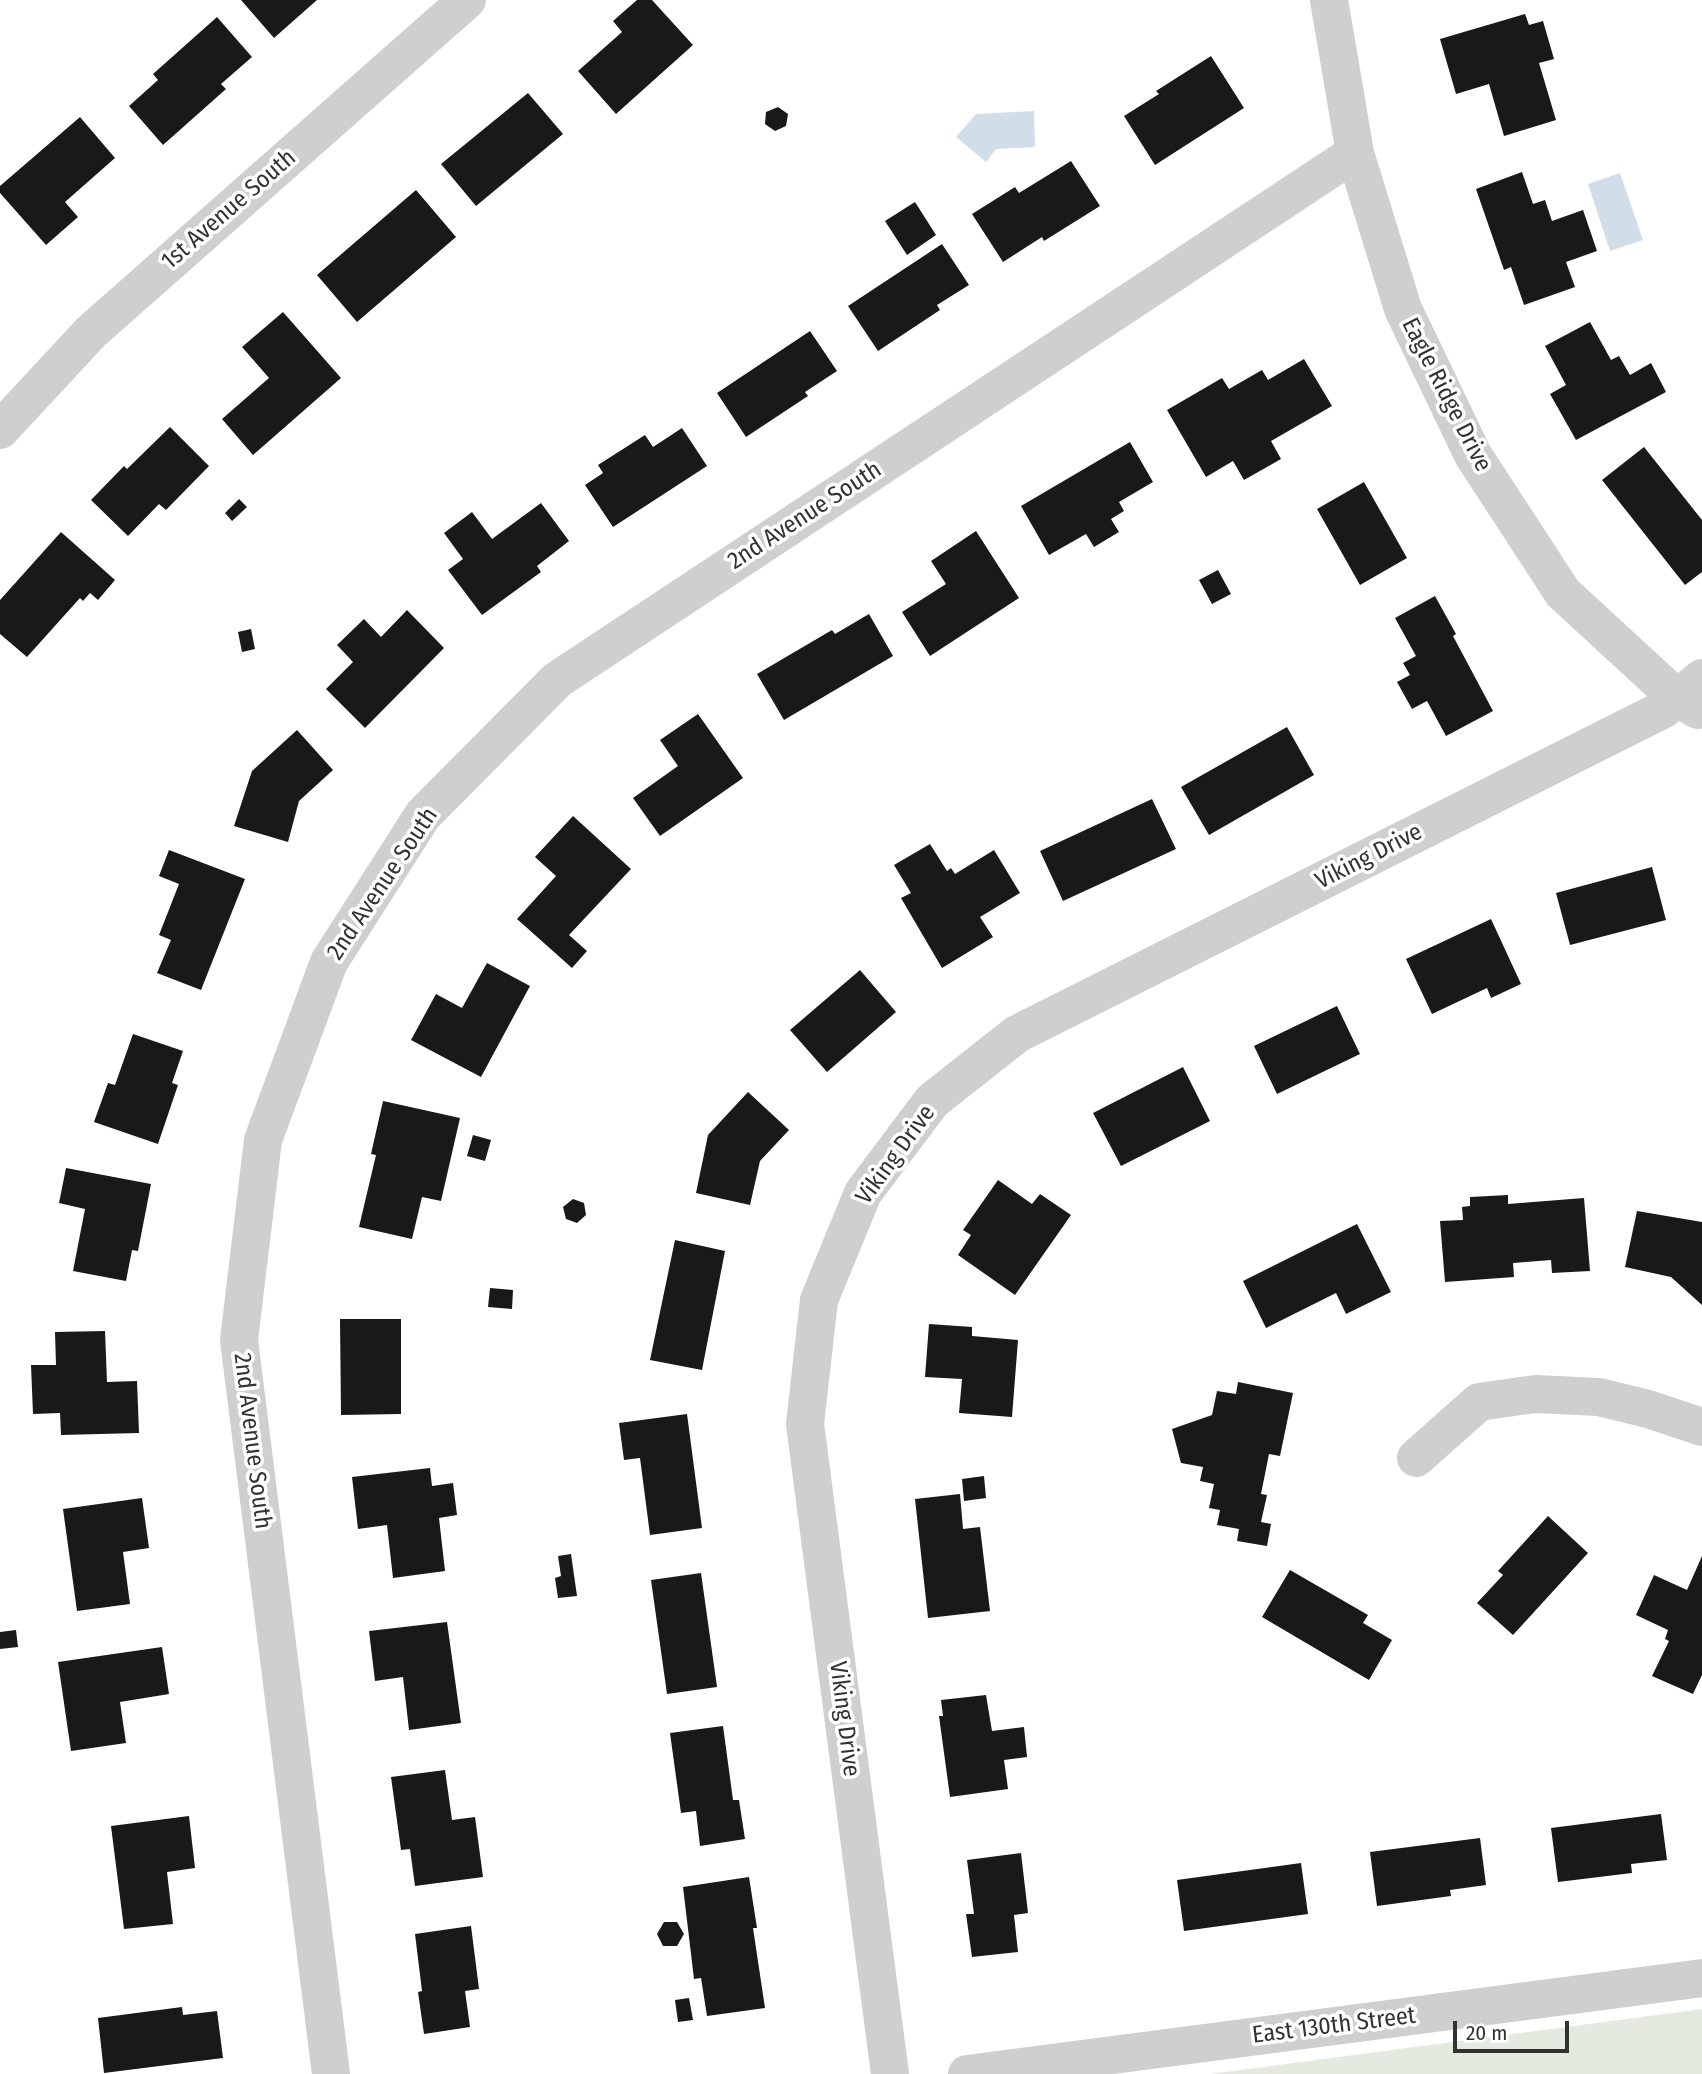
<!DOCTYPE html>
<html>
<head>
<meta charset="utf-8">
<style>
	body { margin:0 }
	#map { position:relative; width:1702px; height:2074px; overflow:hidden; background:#fff; font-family:"Fira Sans Condensed",sans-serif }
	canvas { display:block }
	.scale { position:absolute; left:1453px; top:2021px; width:116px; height:32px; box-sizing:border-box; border:4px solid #323232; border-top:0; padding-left:9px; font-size:21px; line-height:24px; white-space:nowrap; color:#323232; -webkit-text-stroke:5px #fff; paint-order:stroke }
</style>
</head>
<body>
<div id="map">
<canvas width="1702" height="2074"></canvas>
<div class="scale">20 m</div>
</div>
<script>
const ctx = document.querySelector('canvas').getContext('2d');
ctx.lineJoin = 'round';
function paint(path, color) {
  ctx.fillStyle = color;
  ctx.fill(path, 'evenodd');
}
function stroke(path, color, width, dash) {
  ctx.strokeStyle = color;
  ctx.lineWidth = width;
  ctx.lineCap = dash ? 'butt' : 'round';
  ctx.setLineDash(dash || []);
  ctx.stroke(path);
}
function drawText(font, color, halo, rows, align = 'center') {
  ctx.font = font + ' "Fira Sans Condensed",sans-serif';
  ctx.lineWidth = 7;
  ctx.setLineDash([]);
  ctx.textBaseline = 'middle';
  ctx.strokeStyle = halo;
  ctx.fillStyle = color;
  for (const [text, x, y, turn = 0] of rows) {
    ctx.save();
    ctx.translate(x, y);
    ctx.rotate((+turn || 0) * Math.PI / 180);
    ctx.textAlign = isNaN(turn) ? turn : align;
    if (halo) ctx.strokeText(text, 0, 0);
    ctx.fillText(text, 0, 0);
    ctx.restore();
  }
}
const green = new Path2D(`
	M1702 2009V2074H1210Z`);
const water = new Path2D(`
	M1034 111 1035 147 996 149 986 162 956 137 976 114Z
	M1620 173 1643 240 1610 251 1588 184Z`);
const building = new Path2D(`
	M241 0H317L274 38Z
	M637 0H652L693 45 616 114 578 71 622 32 613 21Z
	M1525 14 1529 25 1543 21 1554 59 1539 63 1556 120 1504 136 1489 84 1456 94 1440 39Z
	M217 17 252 57 221 84 226 89 163 145 129 106 158 80 153 74Z
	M1211 56 1244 108 1155 165 1124 116 1159 94 1156 91Z
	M528 93 563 134 476 206 441 164Z
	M778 107 788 114 786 126 775 131 765 124 766 112Z
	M80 117 115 158 65 202 78 217 46 245 0 193V186Z
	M1071 161 1100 206 1044 241 1042 237 1003 262 972 214 1015 187 1019 193Z
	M1522 172 1533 204 1545 200 1552 221 1583 210 1597 251 1566 262 1575 287 1524 305 1511 267 1504 270 1476 189Z
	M416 190 456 237 357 322 317 275Z
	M915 202 936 235 907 255 885 221Z
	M942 244 969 285 937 305 940 310 878 351 848 306Z
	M283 312 341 378 253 455 222 419 269 378 242 347Z
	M1590 322 1611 360 1619 356 1630 375 1651 363 1666 392 1576 440 1550 394 1566 385 1545 346Z
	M810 331 837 371 805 392 808 396 746 437 717 393Z
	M1304 359 1332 406 1271 441 1281 459 1244 480 1233 461 1206 477 1167 410 1222 378 1229 389 1262 370 1268 380Z
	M170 427 209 466 166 510 159 504 128 536 91 500 124 466 127 469Z
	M682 428 707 466 613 527 585 485 603 473 598 465 645 435 653 447Z
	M1130 442 1153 482 1119 502 1124 511 1111 519 1119 532 1094 547 1086 534 1049 555 1021 506Z
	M1644 447 1702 520V572L1685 585 1602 480Z
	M1364 482 1407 558 1360 585 1317 509Z
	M239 499 247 507 232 521 225 513Z
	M541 503 569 541 537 566 541 572 482 615 448 570 463 559 444 533 472 512 492 539Z
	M976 531 1019 598 930 656 902 612 946 584 931 561Z
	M61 532 115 580 98 600 90 593 83 601 80 598 27 657 0 634V600Z
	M1218 570 1231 594 1212 604 1199 580Z
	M1435 596 1456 634 1453 636 1493 711 1446 736 1427 701 1412 709 1397 682 1410 675 1403 663 1416 656 1395 618Z
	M407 610 444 648 365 728 326 689 353 662 337 645 364 619 381 637Z
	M869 614 893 656 784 720 757 674 832 630 835 634Z
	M251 629 255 649 242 652 238 632Z
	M698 714 743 778 660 836 633 798 678 766 660 740Z
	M1287 727 1314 775 1209 835 1181 787Z
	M297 730 333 770 299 801 288 842 234 826 252 771Z
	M1152 799 1176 849 1063 901 1040 851Z
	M573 816 631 869 569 935 587 951 572 968 517 919 556 876 535 857Z
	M930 844 947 871 951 868 955 874 994 850 1020 893 980 917 993 937 942 968 901 898 911 893 894 865Z
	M169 850 245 879 201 990 157 973 171 940 159 935 179 884 159 876Z
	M1652 867 1666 920 1570 945 1556 893Z
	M1491 919 1521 984 1491 998 1487 988 1432 1014 1406 959Z
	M487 963 530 986 481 1077 411 1040 436 994 462 1008Z
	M860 970 896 1012 827 1072 790 1030Z
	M1337 1006 1360 1054 1277 1094 1254 1046Z
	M133 1034 183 1051 172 1083 178 1085 158 1144 94 1122 108 1083 115 1085Z
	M1183 1067 1210 1121 1121 1166 1093 1113Z
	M748 1092 789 1130 760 1161 750 1205 696 1193 708 1135Z
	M383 1101 460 1118 441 1201 422 1197 412 1239 359 1227 376 1155 371 1154Z
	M473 1135 491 1140 485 1161 467 1156Z
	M66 1168 151 1184 138 1251 132 1250 126 1281 73 1271 85 1209 59 1203Z
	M998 1180 1032 1204 1040 1194 1071 1215 1015 1295 958 1255 971 1235 963 1230Z
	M1508 1195V1204L1584 1198 1590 1271 1552 1273 1551 1260 1513 1263 1514 1277 1445 1282 1440 1221 1463 1220 1462 1207 1470 1206V1197Z
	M573 1199 584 1203 586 1215 577 1223 566 1219 563 1207Z
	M1637 1211 1702 1222V1305L1671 1277 1625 1267Z
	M1357 1224 1391 1292 1346 1314 1336 1293 1266 1328 1243 1281Z
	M675 1240 725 1251 702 1370 650 1360Z
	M490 1288 513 1290 512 1309 488 1307Z
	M340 1319H401V1414L341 1415Z
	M929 1324 972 1327V1336L1018 1340 1012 1417 959 1413 962 1379 925 1377Z
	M105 1331 107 1382 137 1381 139 1433 61 1435 60 1413 33 1414 31 1365H56L55 1332Z
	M1238 1382 1293 1393 1280 1456 1269 1454 1261 1494 1267 1495 1261 1522 1271 1524 1267 1546 1237 1541 1239 1529 1217 1525 1220 1510 1209 1508 1214 1484 1200 1481 1203 1467 1181 1463 1172 1429 1212 1415 1217 1391 1236 1394Z
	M687 1414 702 1528 650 1535 640 1458 624 1460 619 1423Z
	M430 1468 432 1486 453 1483 457 1515 439 1518 445 1571 393 1578 387 1525 358 1529 352 1477Z
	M984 1476 986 1498 964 1501 962 1479Z
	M960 1494 963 1529 980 1527 990 1611 928 1618 915 1499Z
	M142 1498 149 1548 123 1552 130 1604 77 1611 63 1509Z
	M1548 1516 1588 1553 1513 1635 1477 1603 1503 1575 1498 1571Z
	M571 1554 577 1596 558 1598 555 1578 561 1576 558 1556Z
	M1702 1556V1675L1693 1694 1652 1676 1669 1641 1665 1639 1668 1630 1636 1615 1654 1575 1687 1590Z
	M1290 1570 1368 1615 1363 1623 1392 1640 1369 1680 1262 1617Z
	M701 1573 717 1687 667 1694 651 1580Z
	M447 1622 461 1723 409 1730 403 1677 375 1681 369 1631Z
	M16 1630 18 1647 0 1649V1632Z
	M162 1647 169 1694 120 1702 126 1743 71 1751 58 1662Z
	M986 1695 992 1731 1024 1727 1027 1757 1004 1760 1008 1789 950 1797 939 1716H943L941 1700Z
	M723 1726 733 1800H739L745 1839 700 1846 696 1811 681 1813 670 1733Z
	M445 1770 452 1820 475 1817 483 1877 415 1886 410 1849 401 1850 391 1777Z
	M1661 1814 1667 1860 1631 1864 1632 1873 1558 1882 1551 1828Z
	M189 1816 195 1868 167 1872 173 1924 124 1929 111 1826Z
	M1480 1838 1486 1885 1450 1890 1451 1896 1377 1906 1370 1852Z
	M1021 1853 1028 1913 1014 1915 1018 1952 972 1957 966 1914H974L967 1860Z
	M1301 1863 1308 1914 1184 1931 1177 1880Z
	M749 1877 757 1928H753L765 2008 707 2016 701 1978 694 1979 683 1887Z
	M664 1922H677L684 1934 677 1946H663L657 1934Z
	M471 1926 479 1989 465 1991 470 2027 424 2034 418 1992 422 1991 415 1934Z
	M689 1998 693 2020 678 2022 675 2000Z
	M182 2007 183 2015 217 2011 223 2058 104 2073 98 2018Z`);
const minor = new Path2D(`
	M1329 0 1355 153 1403 309 1473 455 1563 593 1677 698 1698 710
	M0 430 91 332 467 0
	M1416 1458 1479 1402 1535 1394 1599 1397 1648 1409 1702 1427
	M331 2074 239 1340 263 1140 329 962 423 815 557 680 1355 153
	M890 2074 805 1424 819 1300 863 1193 932 1101 1017 1034 1664 709 1702 678
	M967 2074 1702 1978`);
const streetNames = [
	["1st Avenue South",229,210,-41],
	["Eagle Ridge Drive",1446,395,63],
	["2nd Avenue South",805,516,-33],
	["Viking Drive",1369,857,-27],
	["2nd Avenue South",383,884,-56],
	["Viking Drive",896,1155,-54],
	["2nd Avenue South",252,1441,83],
	["Viking Drive",844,1719,83],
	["East 130th Street",1334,2026,-7]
];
paint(green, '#e4eadf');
paint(water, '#d1deea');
paint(building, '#191919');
stroke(minor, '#cfcfcf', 38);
drawText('24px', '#323232', '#fff', streetNames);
</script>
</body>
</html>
